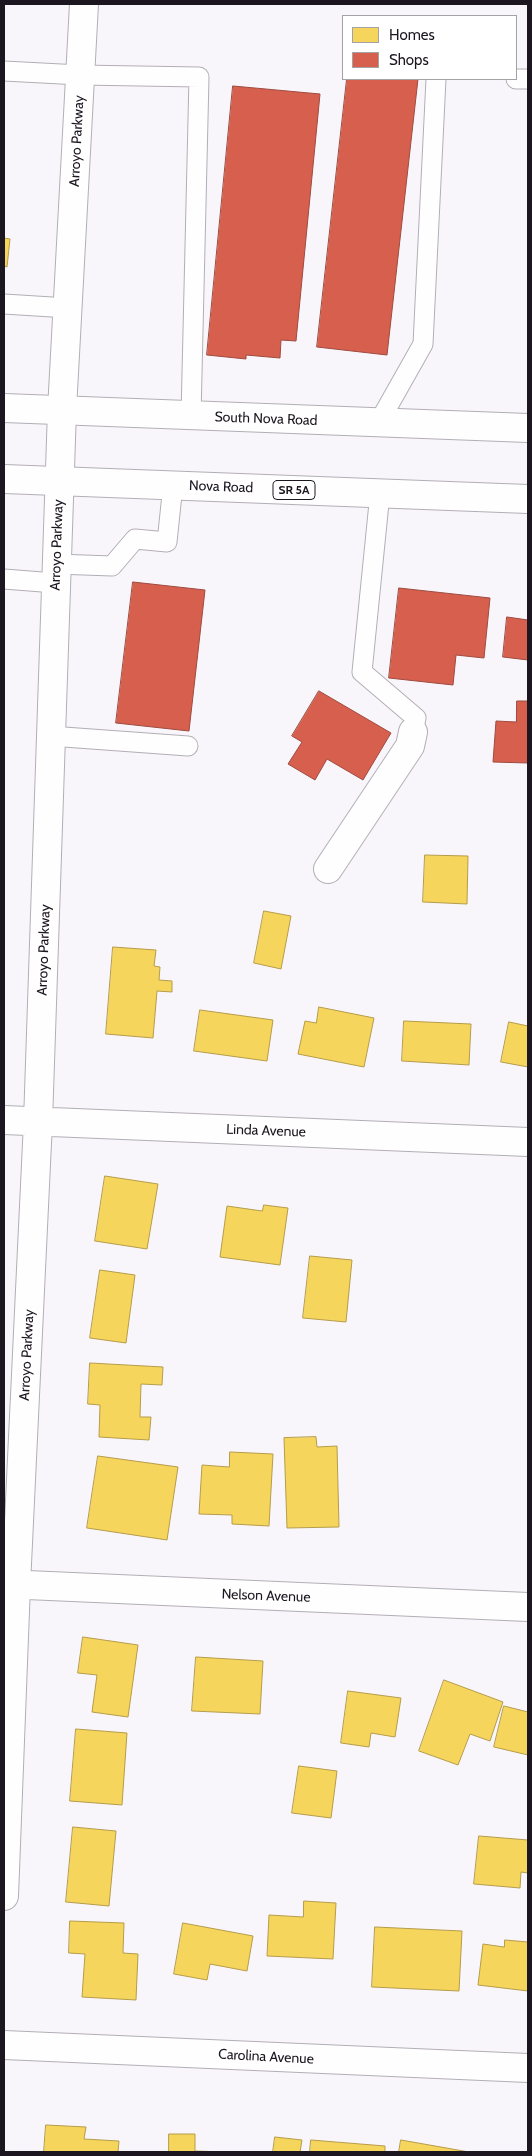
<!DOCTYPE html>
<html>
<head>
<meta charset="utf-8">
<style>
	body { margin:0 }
	#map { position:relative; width:532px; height:2156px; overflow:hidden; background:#f9f6fb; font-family:Cabin,sans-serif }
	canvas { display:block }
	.frame { position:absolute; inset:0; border:5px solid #1c1620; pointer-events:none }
	.legend { position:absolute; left:342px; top:15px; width:175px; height:65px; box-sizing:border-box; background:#fff; border:1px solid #a4a2a6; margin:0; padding:6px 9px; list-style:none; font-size:15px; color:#1c1620 }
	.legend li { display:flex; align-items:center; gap:10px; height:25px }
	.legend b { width:25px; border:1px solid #a4a2a6 }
</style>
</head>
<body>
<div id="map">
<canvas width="532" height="2156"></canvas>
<div class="frame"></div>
<ul class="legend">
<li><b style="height:14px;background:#f6d55c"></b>Homes</li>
<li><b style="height:14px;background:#d6604d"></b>Shops</li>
</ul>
</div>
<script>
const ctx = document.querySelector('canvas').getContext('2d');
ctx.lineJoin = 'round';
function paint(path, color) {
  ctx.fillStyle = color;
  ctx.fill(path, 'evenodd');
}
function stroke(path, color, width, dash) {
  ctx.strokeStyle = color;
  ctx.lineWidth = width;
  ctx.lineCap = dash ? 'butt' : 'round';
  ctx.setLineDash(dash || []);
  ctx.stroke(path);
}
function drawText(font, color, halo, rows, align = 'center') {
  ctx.font = font + ' Cabin,sans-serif';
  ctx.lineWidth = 5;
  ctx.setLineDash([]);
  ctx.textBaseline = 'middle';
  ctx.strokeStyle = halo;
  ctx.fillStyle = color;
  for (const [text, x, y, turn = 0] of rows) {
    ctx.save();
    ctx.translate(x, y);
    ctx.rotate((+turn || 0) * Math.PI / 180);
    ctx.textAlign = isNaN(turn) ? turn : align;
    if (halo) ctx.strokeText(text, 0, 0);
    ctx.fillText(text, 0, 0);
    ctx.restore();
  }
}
const homes = new Path2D(`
	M4 238 10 239 7 267 4 266Z
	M425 855 468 856 467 904 423 902Z
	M264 911 291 916 281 969 254 963Z
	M113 947 156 950 154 966 160 967 159 980 172 981V992L157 991 153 1038 106 1034Z
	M319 1007 374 1018 364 1067 298 1054 305 1021 316 1023Z
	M200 1010 273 1020 267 1061 194 1051Z
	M404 1021 471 1024 469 1065 402 1061Z
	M509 1022 528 1026V1067L501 1062Z
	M105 1176 158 1184 147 1249 95 1241Z
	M264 1205 288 1208 280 1265 220 1257 227 1206 262 1211Z
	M310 1256 352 1260 346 1322 303 1318Z
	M100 1270 135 1275 126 1343 90 1338Z
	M90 1363 163 1367 162 1385 141 1384 140 1417H151L149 1440 99 1437 100 1405 88 1404Z
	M316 1437 317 1447 337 1446 339 1527 287 1528 284 1438Z
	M230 1452 273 1454 269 1526 232 1524V1515L199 1514 202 1465 229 1467Z
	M98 1456 178 1467 167 1540 87 1528Z
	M83 1637 138 1645 128 1717 92 1712 97 1675 78 1673Z
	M196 1657 263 1661 260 1714 192 1711Z
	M444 1680 503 1702 490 1741 470 1734 458 1765 419 1751Z
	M348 1691 401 1698 395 1737 371 1733 369 1747 341 1743Z
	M504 1706 528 1712V1755L494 1747Z
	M76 1729 127 1733 122 1805 70 1801Z
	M299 1766 337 1771 331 1818 292 1813Z
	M73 1827 116 1831 109 1906 66 1902Z
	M479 1836 528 1840V1873L521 1872 520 1888 474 1884Z
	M304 1901 336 1903 333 1959 267 1956 269 1915 303 1917Z
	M70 1921 124 1923 123 1953 138 1954 136 2000 82 1997 85 1954 69 1953Z
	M183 1923 253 1936 247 1971 210 1964 207 1980 174 1974Z
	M375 1927 462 1931 459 1991 372 1987Z
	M505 1940 528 1942V1991L478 1985 483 1944 504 1947Z
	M46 2125 86 2127 84 2139 119 2141 118 2152H44Z
	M169 2134H195V2151L227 2152H169Z
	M275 2137 302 2140 300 2152H273Z
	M311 2140 385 2146V2152H310Z
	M401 2140 469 2152H399Z`);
const shops = new Path2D(`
	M347 79H418L387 355 317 347Z
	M233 86 320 94 296 341 281 340 280 358 246 355V359L207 355Z
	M133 582 205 590 189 731 116 723Z
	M399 588 490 598 484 658 456 655 453 685 389 678Z
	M507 617 528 620V660L503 657Z
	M319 691 391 733 363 780 327 759 315 780 288 764 302 742 292 736Z
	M517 701H528V763L493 762 496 721 516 722Z`);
const service = new Path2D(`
	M4 71 80 75 199 77 191 416
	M516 79H528
	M4 304 68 308
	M379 422 423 344 436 79
	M380 493 362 672 416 718 413 732
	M56 564 112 566 135 539 167 542 173 485
	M4 579 55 583
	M50 736 188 746`);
const minor = new Path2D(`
	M328 869 410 746 413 732
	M4 1120 528 1142
	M4 1584 528 1607
	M4 1896 16 1585 38 1122 62 410 84 4`);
const tertiary = new Path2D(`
	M4 2045 528 2068`);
const primary = new Path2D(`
	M4 408 528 428
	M4 479 528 499`);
const shields = [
	[294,490,42]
];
const shieldNames = [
	["SR 5A",294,490]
];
const streetNames = [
	["Arroyo Parkway",77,141,-87],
	["South Nova Road",266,419,2],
	["Nova Road",221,487,2],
	["Arroyo Parkway",57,545,-88],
	["Arroyo Parkway",44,950,-88],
	["Linda Avenue",266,1131,2],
	["Arroyo Parkway",27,1355,-87],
	["Nelson Avenue",266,1596,2],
	["Carolina Avenue",266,2057,3]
];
paint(homes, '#f6d55c');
stroke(homes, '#b59c4a', 1);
paint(shops, '#d6604d');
stroke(shops, '#9e4a40', 1);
stroke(service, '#b3aeb6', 21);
stroke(minor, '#b3aeb6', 30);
stroke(tertiary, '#b3aeb6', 30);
stroke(primary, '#b3aeb6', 30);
stroke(service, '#fefefe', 19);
stroke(minor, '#fefefe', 28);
stroke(tertiary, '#fefefe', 28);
stroke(primary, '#fefefe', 28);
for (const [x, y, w] of shields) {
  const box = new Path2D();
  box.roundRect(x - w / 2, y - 9.5, w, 19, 4);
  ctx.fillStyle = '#fff';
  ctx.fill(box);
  stroke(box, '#1c1620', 1);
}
drawText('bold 12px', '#1c1620', null, shieldNames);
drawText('14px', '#1c1620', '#fff', streetNames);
</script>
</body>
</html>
